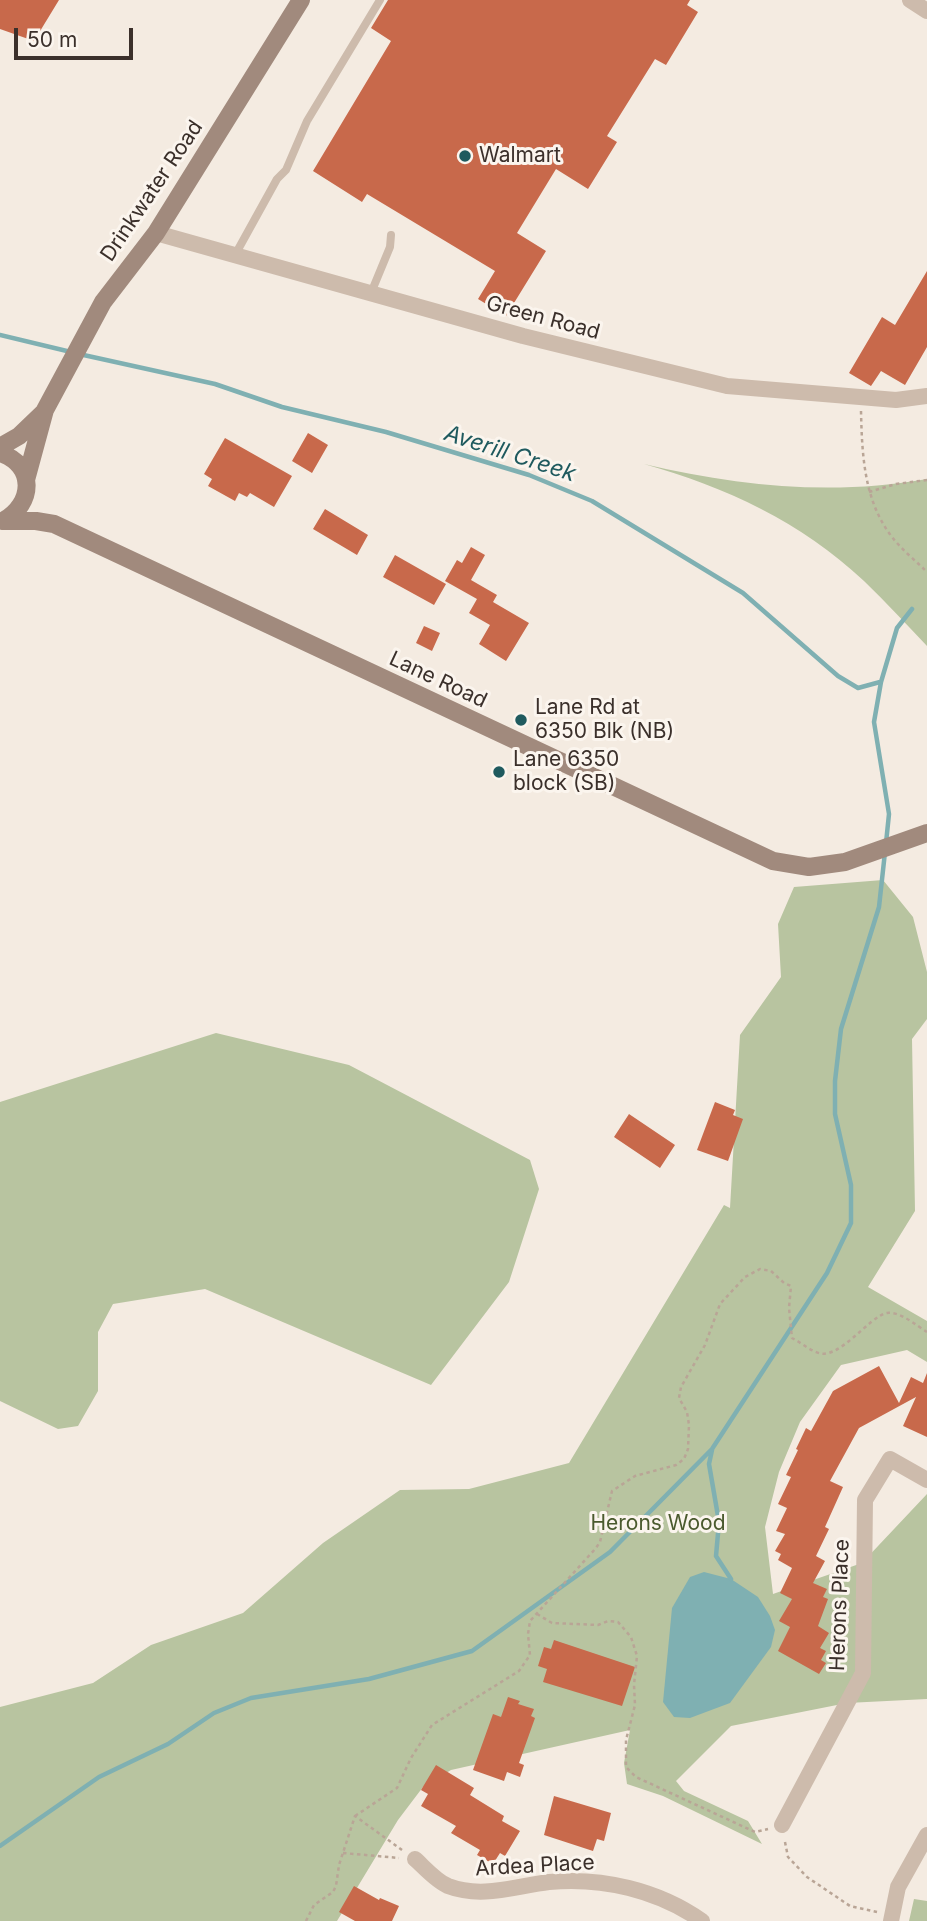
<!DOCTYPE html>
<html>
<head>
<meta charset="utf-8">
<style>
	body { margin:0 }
	#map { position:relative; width:927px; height:1921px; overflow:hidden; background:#f4ebe1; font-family:Inter,sans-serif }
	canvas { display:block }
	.scale { position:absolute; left:14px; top:28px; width:119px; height:32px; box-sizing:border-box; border:4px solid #3b302b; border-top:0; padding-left:9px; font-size:21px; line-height:24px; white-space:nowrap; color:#3b302b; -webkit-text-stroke:5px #fbf5ee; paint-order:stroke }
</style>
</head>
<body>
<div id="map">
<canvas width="927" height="1921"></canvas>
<div class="scale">50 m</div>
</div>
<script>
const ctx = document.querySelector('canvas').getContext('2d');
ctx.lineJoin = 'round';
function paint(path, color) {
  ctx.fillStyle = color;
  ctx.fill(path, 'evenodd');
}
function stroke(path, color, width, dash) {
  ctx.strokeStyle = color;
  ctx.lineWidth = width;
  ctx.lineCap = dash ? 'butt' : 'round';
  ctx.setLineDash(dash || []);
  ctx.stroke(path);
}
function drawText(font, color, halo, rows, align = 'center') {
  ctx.font = font + ' Inter,sans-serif';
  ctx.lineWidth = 6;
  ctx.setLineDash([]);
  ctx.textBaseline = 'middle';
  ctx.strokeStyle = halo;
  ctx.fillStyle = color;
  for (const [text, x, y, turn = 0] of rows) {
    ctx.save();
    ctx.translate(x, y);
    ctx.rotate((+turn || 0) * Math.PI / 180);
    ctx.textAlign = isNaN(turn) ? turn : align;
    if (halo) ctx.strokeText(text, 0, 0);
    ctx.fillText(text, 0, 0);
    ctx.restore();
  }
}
const green = new Path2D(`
	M644 464C738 486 832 496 927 479V646C906 624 886 602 864 581 801 522 726 487 644 464Z
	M883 880 913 917 927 972V1019L912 1039 915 1211 868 1287 927 1321V1362L907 1350 841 1365 800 1422 779 1472 765 1527 773 1594 862 1563 927 1494V1699L847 1703 731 1726 676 1781 684 1791 748 1821 762 1844 663 1796 627 1784 624 1763 630 1730 451 1770 423 1787 398 1820 337 1921H0V1707L93 1683 151 1645 243 1613 323 1543 400 1490 469 1489 569 1463 724 1205 730 1208 740 1035 781 977 778 924 794 887Z
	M216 1033 349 1065 530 1160 539 1189 509 1282 431 1385 205 1289 113 1304 98 1332V1391L78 1426 58 1429 0 1401V1102Z
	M914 1899 927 1901V1921H909Z`);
const water = new Path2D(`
	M704 1572 731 1579 758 1597 770 1616 775 1630 771 1647 730 1703 690 1718 674 1717 663 1702 672 1608 690 1577Z`);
const stream = new Path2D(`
	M0 335 71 352
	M79 354 215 384 282 407 386 432 529 475 592 501 743 593 838 676 858 688 880 682
	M886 843 889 814 874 722 881 682 897 628 912 609
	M712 1450 709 1464 719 1522 716 1556 731 1579
	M0 1846 99 1777 168 1744 214 1713 251 1698 369 1679 472 1651 610 1552 712 1449 827 1273 851 1223V1185L835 1114V1081L841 1029 879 907 885 852`);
const building = new Path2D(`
	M0 0H59L34 41 0 29Z
	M388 0H690L687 5 698 12 666 65 655 59 607 136 617 142 588 189 556 169 517 233 546 251 506 316 478 299 495 271 367 194 362 202 313 171 391 41 371 28Z
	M927 271V347L905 385 881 371 871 386 849 373 882 317 895 325Z
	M308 433 328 445 312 473 292 461Z
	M225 438 292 476 274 507 250 493 247 497 239 493 235 501 208 486 212 479 204 474Z
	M325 509 368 535 357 555 313 529Z
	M471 547 485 555 471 580 497 595 493 602 529 623 506 661 479 644 490 625 469 613 477 599 445 581 457 560 462 563Z
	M395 555 446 584 434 605 383 577Z
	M424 626 440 633 432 651 416 643Z
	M715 1102 735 1110 733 1115 743 1119 728 1161 697 1150Z
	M629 1114 675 1145 660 1168 614 1137Z
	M879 1366 899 1403 911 1377 923 1383 927 1373V1437L903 1426 916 1397 859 1428 830 1481 843 1487 825 1527 829 1529 816 1556 825 1561 813 1583 827 1589 823 1597 828 1599 818 1626 829 1633 820 1648 826 1651 821 1660 826 1663 819 1674 778 1651 790 1627 779 1621 792 1599 780 1593 792 1568 778 1560 781 1554 775 1551 785 1534 776 1531 787 1508 778 1504 791 1477 786 1475 798 1450 796 1449 806 1428 811 1431 833 1391Z
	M554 1640 635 1667 622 1706 543 1682 547 1669 538 1666 544 1647 551 1649Z
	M508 1697 520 1701 518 1704 534 1709 531 1716 535 1718 519 1763 524 1765 520 1777 507 1772 504 1781 473 1770 493 1714 501 1717Z
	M436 1765 474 1788 470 1795 504 1816 502 1821 520 1831 505 1856 500 1853 493 1864 477 1855 480 1850 451 1833 456 1826 421 1806 428 1794 421 1790Z
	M554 1796 611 1813 604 1841 597 1839 593 1851 544 1835Z
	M354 1886 379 1900 380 1898 399 1906 392 1921H355L339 1912Z`);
const path = new Path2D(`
	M861 411C862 455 864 501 892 537 902 550 916 561 927 572
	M869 492 896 484 927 480
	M537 1614 552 1623 598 1625 608 1621 618 1622 631 1637 637 1656 634 1685 635 1705 626 1740V1767L636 1777 755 1832 768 1829
	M355 1816 397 1788 411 1758 432 1725 519 1671 530 1655 528 1634 530 1621 596 1548 600 1542 612 1491 635 1476 676 1465 684 1459 688 1449 689 1425 687 1412 679 1398 681 1387 705 1345 720 1304 745 1277 760 1269 771 1271 784 1283 791 1286 789 1308 792 1338C800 1342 808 1349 816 1352 838 1363 869 1316 887 1313 900 1311 917 1326 927 1332
	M785 1842 788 1857 807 1877 850 1906 877 1912
	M343 1853 399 1858
	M306 1921 314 1905 333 1892 336 1886 339 1865 355 1816 402 1850`);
const lane = new Path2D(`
	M235 255 277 179 286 170 307 121 380 0
	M371 293 390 247 391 235`);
const street = new Path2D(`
	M910 0 927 11
	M156 233 523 336 727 386 896 400 927 396
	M782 1825 863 1673 865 1500 890 1459 927 1480
	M415 1859C425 1868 436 1881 448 1886 482 1899 515 1886 549 1882 602 1877 658 1890 702 1921
	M891 1921 898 1887 927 1835`);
const secondary = new Path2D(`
	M0 447 19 436 43 413
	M0 453C36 465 34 504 3 521
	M26 480 45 410 103 302 156 233 301 0
	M3 521H36L54 524 773 861 809 867 845 862 927 833`);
const markers = [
	[465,156,7,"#1f5a5e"],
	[521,720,7,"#1f5a5e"],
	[499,772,7,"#1f5a5e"]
];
const poiNames = [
	["Walmart",479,156],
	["Lane Rd at",535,708],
	["6350 Blk (NB)",535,732],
	["Lane 6350",513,760],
	["block (SB)",513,784]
];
const streetNames = [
	["Drinkwater Road",152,191,-56],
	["Green Road",543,318,15],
	["Lane Road",438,680,25],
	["Herons Place",840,1605,-88],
	["Ardea Place",535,1866,-3]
];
const parkNames = [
	["Herons Wood",658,1524]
];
const waterNames = [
	["Averill Creek",510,454,18]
];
paint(green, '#b8c4a0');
paint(water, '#7fb0b2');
stroke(stream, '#7fb0b2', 4.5);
paint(building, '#c8694b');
stroke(path, '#b9a596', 2.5, [3.5, 3.5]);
stroke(lane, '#cdbbac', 8);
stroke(street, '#cdbbac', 16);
stroke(secondary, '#a18a7d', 18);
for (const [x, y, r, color] of markers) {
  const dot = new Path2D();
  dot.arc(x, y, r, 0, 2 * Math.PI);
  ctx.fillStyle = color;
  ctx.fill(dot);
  stroke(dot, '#fbf5ee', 2.5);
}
drawText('21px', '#3b302b', '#fbf5ee', poiNames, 'left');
drawText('21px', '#3b302b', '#fbf5ee', streetNames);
drawText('21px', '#4a5a2e', '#fbf5ee', parkNames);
drawText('italic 23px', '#1f5a5e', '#fbf5ee', waterNames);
</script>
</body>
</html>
